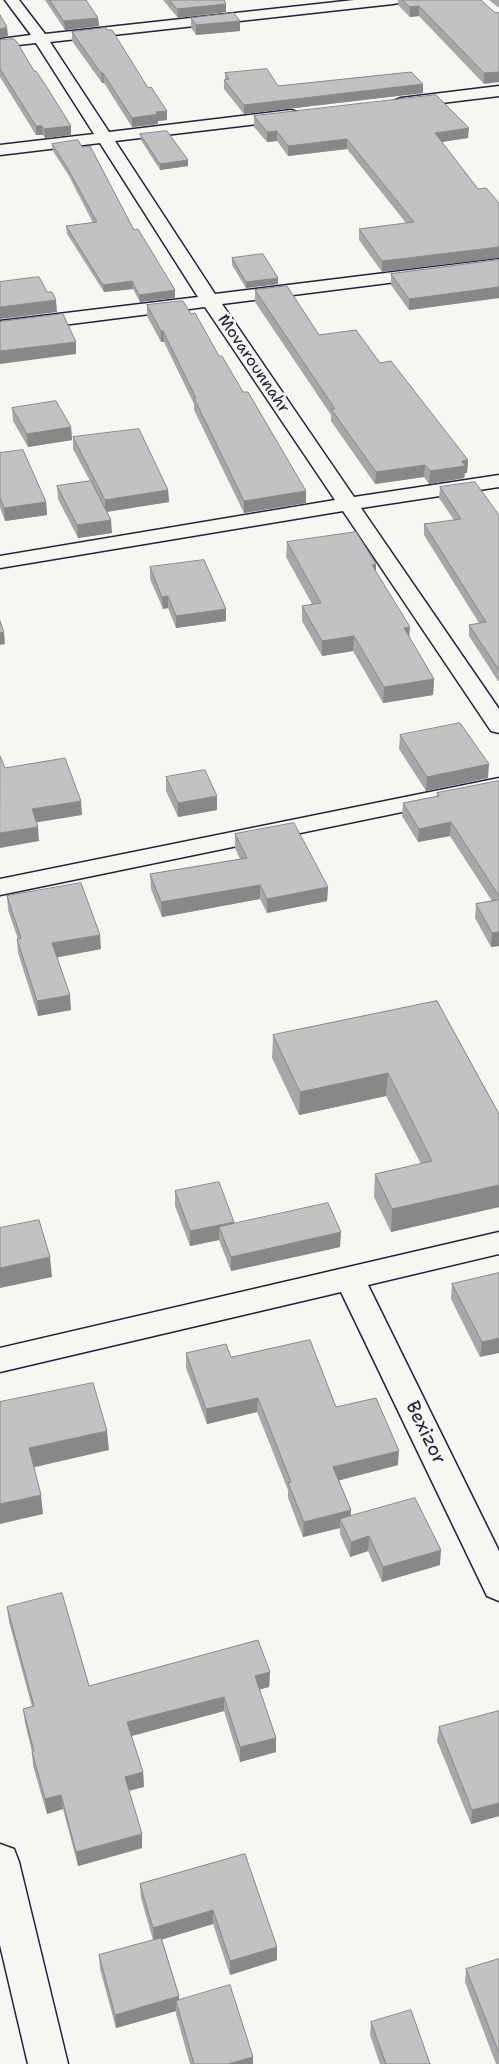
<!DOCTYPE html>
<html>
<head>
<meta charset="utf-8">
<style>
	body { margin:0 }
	canvas { display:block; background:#f6f6f2 }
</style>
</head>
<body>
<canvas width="499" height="2064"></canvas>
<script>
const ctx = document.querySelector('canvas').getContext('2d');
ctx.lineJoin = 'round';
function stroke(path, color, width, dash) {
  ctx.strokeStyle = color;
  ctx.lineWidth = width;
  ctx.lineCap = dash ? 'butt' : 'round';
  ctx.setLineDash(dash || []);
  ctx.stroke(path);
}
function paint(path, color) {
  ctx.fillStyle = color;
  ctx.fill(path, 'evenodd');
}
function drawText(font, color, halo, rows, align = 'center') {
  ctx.font = font + ' "Shantell Sans",sans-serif';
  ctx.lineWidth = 5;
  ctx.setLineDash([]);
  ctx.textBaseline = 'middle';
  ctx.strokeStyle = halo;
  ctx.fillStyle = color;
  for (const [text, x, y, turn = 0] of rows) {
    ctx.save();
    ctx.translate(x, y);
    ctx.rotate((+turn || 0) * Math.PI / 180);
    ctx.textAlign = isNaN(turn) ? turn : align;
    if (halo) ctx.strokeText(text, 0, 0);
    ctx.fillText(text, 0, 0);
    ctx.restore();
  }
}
const minor = new Path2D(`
	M5 0H19L45 34 354 0H400L398 3 393 4 50 42 109 132 291 110 297 112 299 115 297 118 291 120 115 141 215 294 499 259V269L222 304 354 497 499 475V487L361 508 499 709V733L491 731 343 511 0 568V556L335 500 205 307 0 333V321L198 297 100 143 0 155V145L94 134 36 43 0 47V39L31 35Z
	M499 86V96L401 108 396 106 393 103 396 100 401 98Z
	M499 778V792L0 895V879Z
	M499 1232V1254L368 1285 499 1551V1601L487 1596 341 1292 0 1372V1348Z
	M0 1844 14 1849 19 1862 68 2064H28L0 1945Z`);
const wall = new Path2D(`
	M45 0H86L98 18 99 26 65 30Z
	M163 0H224L226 4V12L178 18Z
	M398 0H481L494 12 484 84 419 16 410 17 398 5Z
	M489 0H499V8Z
	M191 18 240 21V31L196 35 191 28Z
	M72 32 148 88 167 111V120L158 121V124L132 127 104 83H102L72 41Z
	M0 40 71 135 45 138 43 135H36L0 77Z
	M225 73 278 86 423 93 244 114 224 89V80H225Z
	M254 116 468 138 442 142 478 189 382 272 359 240V229L406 223 347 149 288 156 277 141 267 142 254 127Z
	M140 134 188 160V166L160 170 141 140Z
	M52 144 134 230 175 298 140 302 133 289 104 292 67 234 66 226 93 223 69 176 53 151Z
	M232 258 278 284 246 288 232 265Z
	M499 260V298L409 310 391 285V274Z
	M255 290 319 335 380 363 468 460 467 473H465L464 478 429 484 424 477 375 484 331 421V415L255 302Z
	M147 305 191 314 219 356 306 503 244 513 194 410V404L164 342H161L147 316Z
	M12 408 71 427 72 440 28 447 13 421Z
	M73 437 168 490 169 502 107 512 112 533 78 538 58 499 57 486 90 481 73 449Z
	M0 453 46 502 47 515 5 521 0 508Z
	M440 487 499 515V681H498L469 636V625L479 623 424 535V524L454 520 439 498Z
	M287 542 376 572 410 638 434 679 433 695 383 703 353 651 322 656 302 621V606L312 604 286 557Z
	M150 567 226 621 176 628 168 608 163 609 150 579Z
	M400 735 488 778 426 791 399 749Z
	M166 777 217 810 178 817 166 791Z
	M499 781V946L491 947 475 918 476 904 492 901 450 836 418 842 402 816 403 803 437 796V793Z
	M235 834 328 887 327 901 267 913 260 899 162 917 151 889 150 874 240 859 235 848Z
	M7 896 101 949 57 957 71 1010 38 1016 18 953 17 939H18L8 910Z
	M437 1001 499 1114V1207L391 1232 374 1197 375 1174 421 1164 386 1096 299 1115 272 1058 273 1035Z
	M175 1191 234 1222V1224L340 1247 231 1271 219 1240 190 1246 175 1206Z
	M499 1273 480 1357 451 1299 452 1284Z
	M186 1353 231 1357 336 1407 398 1465 339 1480 351 1510V1516L440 1565 382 1582 368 1551 350 1557 340 1534V1528L303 1537 288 1498V1490L257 1412 207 1424 186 1368Z
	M7 1607 89 1686 270 1672 269 1687 259 1689 276 1752 240 1762 224 1711 131 1736 143 1772 144 1787 129 1791 142 1848 78 1866 63 1809 47 1814 33 1766 32 1752 25 1723 23 1709 32 1707 9 1622Z
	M499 1711V1816L471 1824 437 1741 439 1727Z
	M245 1854 277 1960 230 1975 213 1924 162 1939 179 1996V2000L253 2057V2064H190L176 2014V2011L116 2028 100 1969 99 1955 153 1940 141 1898 140 1884Z
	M499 1959V2064H496L465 1982 466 1969Z
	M371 2022 430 2064H380L370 2035Z`);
const shadedWall = new Path2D(`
	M226 4V12L178 18 177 9Z
	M419 6V16L410 17V7Z
	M98 18 99 26 65 30 64 21Z
	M240 21V31L196 35V25Z
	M7 27 8 36 0 38V29Z
	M499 72V82L484 84V73Z
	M101 73H103L104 83H102Z
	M423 84V93L244 114V105Z
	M167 111V120L158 121V124L132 127V118L156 112Z
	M36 126H42L43 135H36Z
	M71 126V135L45 138 44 129Z
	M469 128 468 138 434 143 435 133Z
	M277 131V141L267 142V132Z
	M347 139V149L288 156V146Z
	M188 160V166L160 170V164Z
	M499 247V258L382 272V261Z
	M278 278V284L246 288V282Z
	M132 281 133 289 104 292 103 285Z
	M499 287V298L409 310V299Z
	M175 290V298L140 302 139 295Z
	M56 300 57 312 0 319V307Z
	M161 331H163L164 342H161Z
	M76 342V354L0 364V351Z
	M71 427 72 440 28 447 27 434Z
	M468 460 467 473H465L464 478 429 484 430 471 462 461Z
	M425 465 424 477 375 484 376 472Z
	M168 490 169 502 105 512V500Z
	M306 491V503L244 513V501Z
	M46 502 47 515 5 521 4 508Z
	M111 520 112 533 78 538 77 525Z
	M376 564V579L372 565Z
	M168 596V608L163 609 162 597Z
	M226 609V621L176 628V616Z
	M410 627 409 642 404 628Z
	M4 632 5 644 0 645V633Z
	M354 636 353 651 322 656V641Z
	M434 679 433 695 383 703 384 687Z
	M489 764 488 778 426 791 427 777Z
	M217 796V810L178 817V803Z
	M81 801 82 815 33 823 32 809Z
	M451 822 450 836 418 842 419 829Z
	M38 827 39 841 0 848V833Z
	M260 885V899L162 917 161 902Z
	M328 887 327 901 267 913V899Z
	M499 932V946L491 947 492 933Z
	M100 935 101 949 54 958 52 943Z
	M70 995 71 1010 38 1016 37 1001Z
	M388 1073 386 1096 299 1115 300 1092Z
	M499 1185V1207L391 1232 392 1209Z
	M234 1222 235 1237 219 1227V1240L190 1246V1231Z
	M341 1232 340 1247 231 1271V1257Z
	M50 1257 52 1277 0 1288V1268Z
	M499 1338V1353L480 1357 482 1342Z
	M258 1398 257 1412 207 1424 206 1409Z
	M107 1431 109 1450 31 1468 29 1448Z
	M399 1451 398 1465 333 1482V1467Z
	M41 1495 43 1514 0 1524V1504Z
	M351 1510 350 1525 340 1519V1528L303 1537 304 1522Z
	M369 1536 368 1551 350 1557 351 1542Z
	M441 1550 440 1565 382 1582 383 1567Z
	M270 1672 269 1687 255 1691V1676Z
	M224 1697V1711L128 1737 127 1722Z
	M276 1738V1752L240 1762V1747Z
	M143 1772 144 1787 126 1791 125 1777Z
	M61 1795 63 1809 47 1814 45 1799Z
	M499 1803V1816L471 1824 472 1810Z
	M142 1834V1848L78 1866 76 1852Z
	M213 1910V1924L154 1942 153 1928Z
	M277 1947V1960L230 1975V1961Z
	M179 1996V2010L176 2001V2011L116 2028 115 2015Z
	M253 2057V2064H228Z`);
const building = new Path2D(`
	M50 0H86L98 18 64 21Z
	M170 0H224L226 4 177 9Z
	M403 0H481L494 12 499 13V72L484 73 419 6 410 7Z
	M234 13 240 21 196 25 191 18Z
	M0 15 7 27 0 29Z
	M106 28 107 30H112L148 88 151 87 167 111 156 112 158 114 132 118 103 73H101L72 32Z
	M14 39 17 42 34 71H36L48 89 71 126 44 129 42 126H36L0 69V40Z
	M267 69 278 86 411 72 423 84 244 105 224 80 229 79 225 73Z
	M436 95 469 128 435 133 478 189 486 188 499 203V247L382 261 359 229 414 222 347 139 288 146 277 131 267 132 254 116Z
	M167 131 188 160 160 164 140 134Z
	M78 140 82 147 90 146 134 230 138 229 175 290 139 295 132 281 103 285 66 226 97 222 68 169 52 144Z
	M263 254 278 278 246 282 232 258Z
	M499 260V287L409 299 391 274Z
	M39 277 47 292H52L56 300 0 307V282Z
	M287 286 319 335 356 330 380 363 391 361 468 460 462 461 465 466 430 471 425 465 376 472 331 409H335L255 290Z
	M183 301 191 314 195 313 219 356H222L243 392H248L306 491 244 501 194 398H196L163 331H161L147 305Z
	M63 314 76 342 0 351V322Z
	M56 401 71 427 27 434 12 408Z
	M139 429 168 490 105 500 73 437Z
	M23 450 46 502 4 508 0 497V453Z
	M91 481 111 520 77 525 57 486Z
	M475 482 499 515V670L469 625 486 622 424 524 461 519 440 487Z
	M356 532 376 564 372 565 410 627 404 628 434 679 384 687 354 636 322 641 302 606 321 603 287 542Z
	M204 560 226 609 176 616 168 596 162 597 150 567Z
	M0 621 4 632 0 633Z
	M460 723 489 764 427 777 400 735Z
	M0 756 5 768 65 758 81 801 32 809 38 827 0 833Z
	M205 770 217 796 178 803 166 777Z
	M499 781V896L451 822 419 829 403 803 439 796 437 793Z
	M294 823 328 887 267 899 260 885 161 902 150 874 247 858 235 834Z
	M81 883 100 935 52 943 70 995 37 1001 17 939 21 938 7 896Z
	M499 900V932L492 933 476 904Z
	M437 1001 499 1114V1185L392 1209 375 1174 432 1161 388 1073 300 1092 273 1035Z
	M219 1182 234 1222 190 1231 175 1191Z
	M328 1203 341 1232 231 1257 219 1227Z
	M39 1220 50 1257 0 1268V1228Z
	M499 1273V1338L482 1342 452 1284Z
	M310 1340 336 1407 376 1398 399 1451 333 1467 351 1510 304 1522 288 1483 291 1482 258 1398 206 1409 186 1353 226 1344 231 1357Z
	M93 1383 107 1431 29 1448 41 1495 0 1504V1402Z
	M415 1498 441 1550 383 1567 369 1536 351 1542 340 1519Z
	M62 1593 89 1686 258 1640 270 1672 255 1676 276 1738 240 1747 224 1697 127 1722 143 1772 125 1777 142 1834 76 1852 61 1795 45 1799 32 1752 34 1751 23 1709 34 1706 7 1607Z
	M499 1711V1803L472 1810 439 1727Z
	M245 1854 277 1947 230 1961 213 1910 153 1928 140 1884Z
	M161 1938 179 1996 115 2015 99 1955Z
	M499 1959V2053L466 1969Z
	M230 1985 253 2057 228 2064H194L176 2001Z
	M411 2010 430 2064H386L371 2022Z`);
const farStreetnames = [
	["Movarounnahr",253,364,56]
];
const streetNames = [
	["Bexizor",425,1433,64]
];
stroke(minor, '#22223b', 3);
paint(minor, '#f6f6f2');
paint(wall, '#a7a7a9');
paint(shadedWall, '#888889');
paint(building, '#c2c2c4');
stroke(building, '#888889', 1);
drawText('16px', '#22223b', '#f6f6f2', farStreetnames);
drawText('19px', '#22223b', '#f6f6f2', streetNames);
</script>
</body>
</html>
